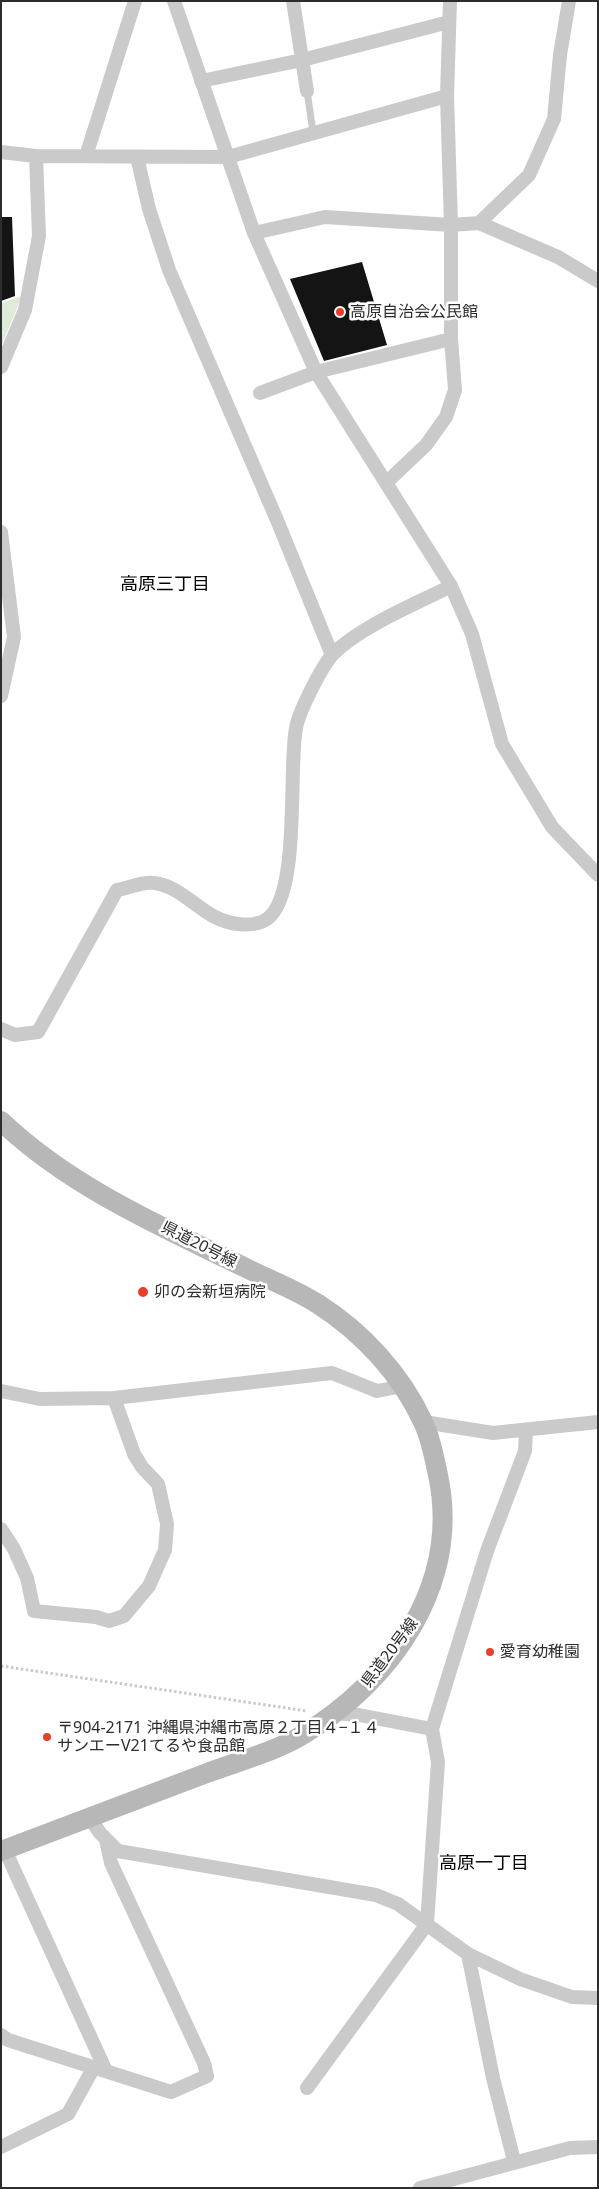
<!DOCTYPE html>
<html>
<head>
<meta charset="utf-8">
<style>
	body { margin:0 }
	#map { position:relative; width:599px; height:2189px; overflow:hidden; background:#fff; font-family:"Noto Sans",sans-serif }
	canvas { display:block }
	.frame { position:absolute; inset:0; border:2px solid #2d2d2d; pointer-events:none }
</style>
</head>
<body>
<div id="map">
<canvas width="599" height="2189"></canvas>
<div class="frame"></div>
</div>
<script>
const ctx = document.querySelector('canvas').getContext('2d');
ctx.lineJoin = 'round';
function paint(path, color) {
  ctx.fillStyle = color;
  ctx.fill(path, 'evenodd');
}
function stroke(path, color, width, dash) {
  ctx.strokeStyle = color;
  ctx.lineWidth = width;
  ctx.lineCap = dash ? 'butt' : 'round';
  ctx.setLineDash(dash || []);
  ctx.stroke(path);
}
function drawText(font, color, halo, rows, align = 'center') {
  ctx.font = font + ' "Noto Sans","Noto Sans JP",sans-serif';
  ctx.lineWidth = 5;
  ctx.setLineDash([]);
  ctx.textBaseline = 'middle';
  ctx.strokeStyle = halo;
  ctx.fillStyle = color;
  for (const [text, x, y, turn = 0] of rows) {
    ctx.save();
    ctx.translate(x, y);
    ctx.rotate((+turn || 0) * Math.PI / 180);
    ctx.textAlign = isNaN(turn) ? turn : align;
    if (halo) ctx.strokeText(text, 0, 0);
    ctx.fillText(text, 0, 0);
    ctx.restore();
  }
}
const green = new Path2D(`
	M22 296 1 347V303Z`);
const building = new Path2D(`
	M1 217H12L15 296 1 301Z
	M362 262 387 345 324 361 290 279Z`);
const path = new Path2D(`
	M1 1666 307 1711`);
const lane = new Path2D(`
	M307 91 313 132`);
const street = new Path2D(`
	M174 1 254 233 316 372 451 586 472 634 502 744 552 827 598 875
	M293 1 307 91
	M201 81 302 60 449 22
	M1 152 36 156 228 157 447 96
	M86 156 135 1
	M137 157 149 209 169 270 277 520 332 655
	M479 223 558 257 598 281
	M254 233 325 217 451 225 479 223 529 175 554 119 560 55 569 1
	M1 367 25 310 39 236 36 156
	M260 393 316 372 451 339
	M387 482 426 445 446 417 455 390 451 339V225L447 96 450 1
	M1 532 14 637 1 696
	M1 1029 15 1035 38 1032 117 890C128 888 144 881 154 883 178 886 193 905 213 916 228 924 252 929 267 919 301 895 288 768 296 728 299 711 322 666 333 654 361 626 416 604 451 586
	M1 1391 40 1399 114 1398 332 1373 377 1391 403 1386
	M424 1422 493 1433 598 1422
	M1 1529 14 1549 27 1578 34 1611 96 1617 109 1621 124 1616 149 1586 165 1550 167 1524 158 1484 142 1467 134 1454 114 1398
	M333 1713 359 1715 432 1729
	M90 1818 100 1833 118 1851 376 1895 398 1904 468 1954 520 1979 572 1997 598 1998
	M5 1850 106 2071
	M468 1954 493 2078 514 2161
	M1 2035 8 2040 171 2092 207 2076 204 2063 111 1863 106 1840
	M307 2088 427 1924 438 1762 432 1729 487 1551 525 1451 526 1431
	M1 2147 68 2114 94 2067
	M420 2188 570 2148 598 2147`);
const secondary = new Path2D(`
	M1 1121C69 1186 158 1225 242 1266 267 1279 295 1289 318 1304 362 1332 401 1374 423 1422 431 1438 434 1457 438 1475 461 1583 393 1680 304 1734 275 1752 239 1761 207 1773 139 1799 70 1825 1 1851`);
const markers = [
	[340,312,5,"#e93e29"],
	[143,1292,6,"#e93e29"],
	[490,1652,5,"#e93e29"],
	[47,1737,5,"#e93e29"]
];
const poiNames = [
	["高原自治会公民館",350,312],
	["卯の会新垣病院",154,1292],
	["愛育幼稚園",500,1652],
	["〒904-2171 沖縄県沖縄市高原２丁目４−１４",57,1728],
	["サンエーV21てるや食品館",57,1746]
];
const streetNames = [
	["県道20号線",199,1245,27],
	["県道20号線",390,1653,-53]
];
const neighbourhoodNames = [
	["高原三丁目",165,585],
	["高原一丁目",484,1864]
];
paint(green, '#dfebd9');
paint(building, '#141414');
stroke(path, '#cacaca', 3, [2.5, 2.5]);
stroke(lane, '#cacaca', 7);
stroke(street, '#cacaca', 14);
stroke(secondary, '#b7b7b7', 20);
for (const [x, y, r, color] of markers) {
  const dot = new Path2D();
  dot.arc(x, y, r, 0, 2 * Math.PI);
  ctx.fillStyle = color;
  ctx.fill(dot);
  stroke(dot, '#fff', 2);
}
drawText('16px', '#2d2d2d', '#fff', poiNames, 'left');
drawText('16px', '#2d2d2d', '#fff', streetNames);
drawText('18px', '#000', '#fff', neighbourhoodNames);
</script>
</body>
</html>
